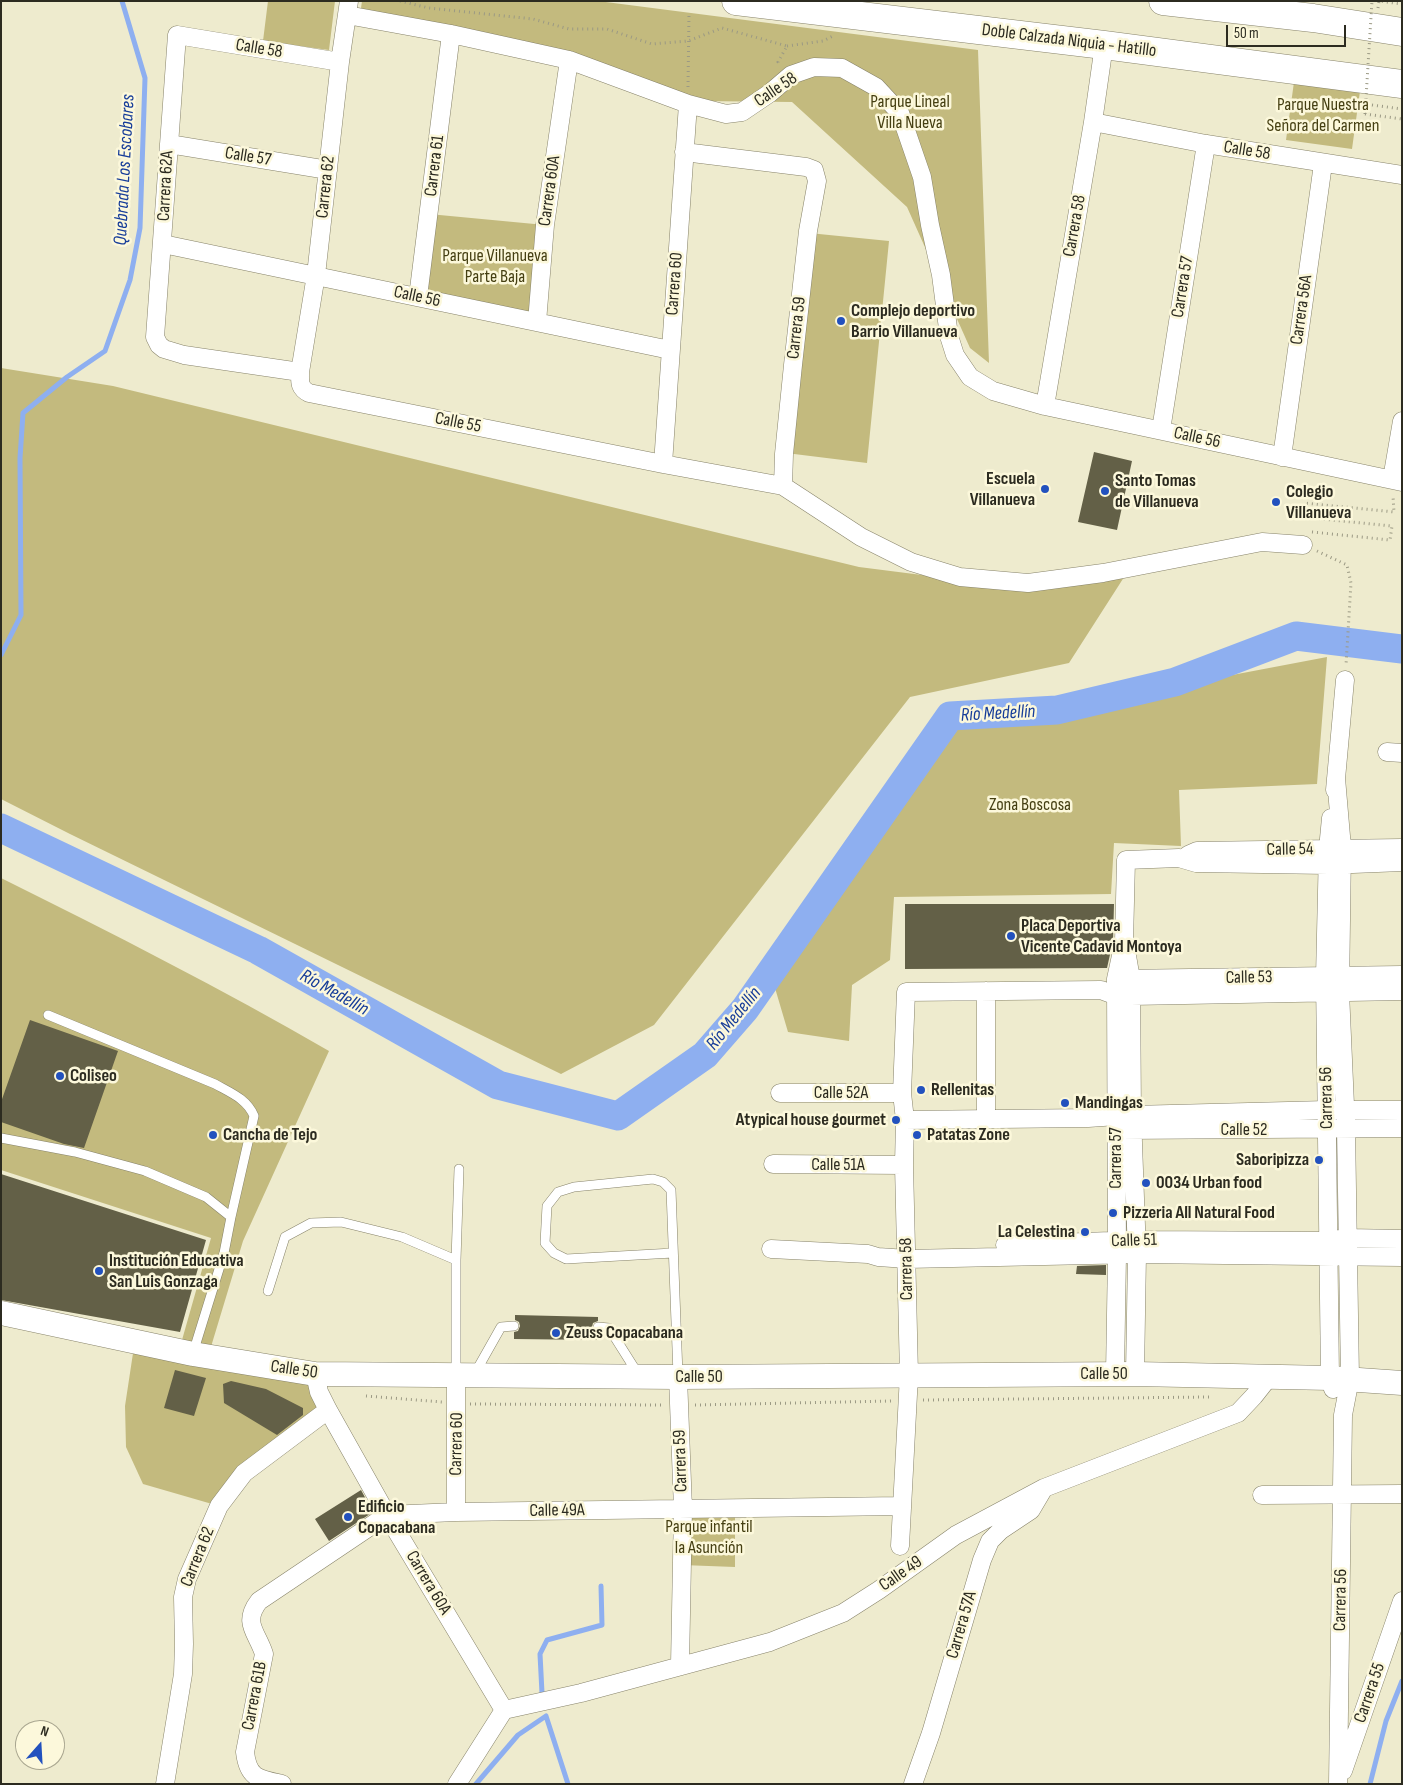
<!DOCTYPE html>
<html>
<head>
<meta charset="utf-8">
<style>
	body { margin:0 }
	#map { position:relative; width:1403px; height:1785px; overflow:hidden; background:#eeebce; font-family:"Sofia Sans Condensed",sans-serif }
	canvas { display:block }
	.frame { position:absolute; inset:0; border:2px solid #2c2b20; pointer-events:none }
	.north { position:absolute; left:15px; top:1720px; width:50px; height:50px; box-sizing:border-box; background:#fcf8db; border:1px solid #a9a690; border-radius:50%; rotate:19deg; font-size:14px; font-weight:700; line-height:20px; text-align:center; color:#2c2b20 }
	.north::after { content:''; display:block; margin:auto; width:18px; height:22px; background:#2251be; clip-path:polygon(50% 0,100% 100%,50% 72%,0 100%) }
	.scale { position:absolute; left:1226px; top:25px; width:120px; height:22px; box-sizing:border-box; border:2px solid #2c2b20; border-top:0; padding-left:6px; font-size:15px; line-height:18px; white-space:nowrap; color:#2c2b20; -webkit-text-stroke:4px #fcf8db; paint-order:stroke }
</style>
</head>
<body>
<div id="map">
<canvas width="1403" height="1785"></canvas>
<div class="frame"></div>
<div class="north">N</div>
<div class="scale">50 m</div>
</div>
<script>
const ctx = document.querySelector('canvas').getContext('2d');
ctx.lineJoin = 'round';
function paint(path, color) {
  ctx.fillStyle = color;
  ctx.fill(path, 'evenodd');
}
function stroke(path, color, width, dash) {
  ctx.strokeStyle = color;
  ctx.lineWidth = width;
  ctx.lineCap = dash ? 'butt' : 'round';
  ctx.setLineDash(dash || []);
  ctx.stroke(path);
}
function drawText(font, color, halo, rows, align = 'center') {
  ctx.font = font + ' "Sofia Sans Condensed",sans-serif';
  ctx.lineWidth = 5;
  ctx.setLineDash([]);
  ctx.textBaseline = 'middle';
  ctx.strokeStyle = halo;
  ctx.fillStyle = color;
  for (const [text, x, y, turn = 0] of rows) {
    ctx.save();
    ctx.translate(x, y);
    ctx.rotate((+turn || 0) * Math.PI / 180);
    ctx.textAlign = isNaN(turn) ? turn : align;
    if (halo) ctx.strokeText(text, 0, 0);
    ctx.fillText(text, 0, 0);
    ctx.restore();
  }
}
const green = new Path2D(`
	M268 1H335L329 50 263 41Z
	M362 1H598L978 50 989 363 970 348 907 207 792 102 699 101 360 15Z
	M1294 82 1360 91 1352 149 1286 140Z
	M429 214 545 225 537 322 418 297Z
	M809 233 889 241 867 463 786 453Z
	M1 368 113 386 859 567 1024 588 1128 571 1069 663 910 697 654 1025 561 1074 70 834 1 799Z
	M1327 657 1317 784 1179 790 1181 846 1114 843 1111 894 894 897 890 960 852 985 849 1041 788 1032 775 988 948 729Z
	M1 878C112 933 222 989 329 1051L243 1241 210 1350 182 1340 211 1238 1 1170Z
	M135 1340 315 1374 328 1410 219 1506 143 1484 126 1447 125 1406Z
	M683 1509H735V1567L682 1565Z`);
const stream = new Path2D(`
	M1 655 21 615 20 458 23 413 67 377 105 351 130 280 140 228 145 78 122 1
	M542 1693 540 1654 547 1640 602 1625 601 1586
	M476 1784 518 1735 546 1716 568 1784
	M1370 1784 1386 1721 1402 1681`);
const river = new Path2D(`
	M1 828 258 950 498 1085 618 1116 705 1055 745 1009 950 716 1057 710 1175 682 1296 636 1402 649`);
const building = new Path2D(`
	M1094 452 1132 461 1117 530 1078 522Z
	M905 904H1114L1113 941 1107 968 905 969Z
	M30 1020 118 1051 84 1148 64 1144 1 1122V1102Z
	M1 1174 206 1240 180 1332 1 1300Z
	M1106 1265V1275L1076 1274 1077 1266Z
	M515 1315 598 1317V1321L593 1323 592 1327 594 1332 598 1333 597 1340 514 1339V1332L518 1331 520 1326 519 1322 515 1320Z
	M175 1370 206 1378 194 1416 164 1408Z
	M231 1381 266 1389 303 1408V1415L277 1435 224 1403 223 1384Z
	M361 1490 373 1512 329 1541 315 1519Z`);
const path = new Path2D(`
	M400 1 429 8 533 19 569 29H607L652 44 688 41 722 28 787 46 778 62 780 64
	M1378 8 1379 1 1402 4
	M787 46 823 41 835 35
	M688 87 689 13
	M1372 105 1402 109
	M1365 114 1402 119
	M1312 532 1390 540 1392 526 1302 517 1304 503 1394 512 1393 496
	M1317 551 1347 565 1351 583 1346 665
	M366 1396 442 1402
	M923 1400 1209 1397
	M470 1404 664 1405
	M695 1405 892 1401`);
const lane = new Path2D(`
	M48 1015 215 1084C231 1093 247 1099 254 1116L231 1217
	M1 1138 75 1152 145 1171 206 1197 231 1217 224 1253 193 1353
	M673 1253 566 1259 554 1253 545 1243 547 1206 558 1192 574 1187 653 1179 663 1182 671 1190 678 1375
	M268 1291 285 1237 311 1223 341 1222 402 1237 456 1260
	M598 1327 609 1328 638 1374
	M475 1373 501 1327 514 1326
	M456 1375V1260L459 1169`);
const street = new Path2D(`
	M347 15 451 34 569 60 688 104 726 114 742 112 770 93 791 75 814 67 842 68 876 87 900 113 922 177 930 225 941 275 949 336 955 355 970 377 993 391 1045 406 1402 482
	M340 62 177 35 155 337 159 345 164 349 184 355 300 372C300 382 299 388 309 393L663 464 783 486 861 537 911 562 960 577 1028 583 1103 573 1262 542 1303 545
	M1093 122 1206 144 1402 175
	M169 144 328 170
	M684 152 806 167 814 170 817 181 808 231 793 365 784 454 783 486
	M163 244 670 350
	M418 297 451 34
	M537 322 545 225 569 60
	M300 372 316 275 340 62 349 1
	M1045 406 1093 122 1104 45
	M1161 430 1206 144
	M1282 457 1323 164
	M663 464 688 104
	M1392 479 1402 421
	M1387 752 1402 753
	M1336 778 1342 848 1340 992 1346 1128 1350 1379 1343 1415 1338 1784
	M1335 790 1345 680
	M1331 818 1328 849 1325 977 1330 1378 1333 1389
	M1188 855 1197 851 1402 848
	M1126 950 1131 979 1132 1115 1137 1254 1135 1374
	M1120 979 1402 975
	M986 991V1118
	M780 1093H902
	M905 1120 1088 1118 1132 1115 1327 1110H1402
	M1121 1130 1402 1128
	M773 1164 904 1165
	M1005 1245 1137 1240 1328 1241 1347 1238 1402 1239
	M771 1249 868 1254 878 1257 907 1259 1137 1254 1402 1257
	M315 1374 319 1392 328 1410 387 1515 504 1710
	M1115 1374 1117 1255 1116 979 1124 942 1126 860 1179 858 1196 863 1328 865 1402 862
	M678 1377 683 1509 680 1665
	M1262 1495 1402 1494
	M456 1512V1375
	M900 1546 909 1375 904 1165 905 1120 902 1093 906 992 1101 990 1117 996H1131L1402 991
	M504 1710 581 1693 770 1642 843 1613 879 1590 956 1535 1044 1488 1238 1413 1254 1396 1269 1377
	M1343 1771 1402 1601
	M165 1784 183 1674 184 1644 183 1597 187 1579 219 1506 244 1473 328 1410
	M282 1784C258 1779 248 1778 245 1752L264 1654C257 1632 242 1623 259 1601L387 1515 456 1512 901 1506
	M457 1784 504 1710
	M913 1784 931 1733 982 1560 990 1541 1001 1530 1031 1510 1044 1488`);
const secondary = new Path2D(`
	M1 1313 193 1354 315 1374 678 1377 1135 1374 1330 1378 1402 1383`);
const highway = new Path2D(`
	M736 1 1104 45 1402 84
	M1163 1 1313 18 1402 32`);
const pathBridge = new Path2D(`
	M1365 114 1372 1`);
const markers = [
	[841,321,5,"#2251be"],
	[1045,489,5,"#2251be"],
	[1105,491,5,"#2251be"],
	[1276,502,5,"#2251be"],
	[1011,936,5,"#2251be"],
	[60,1076,5,"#2251be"],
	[921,1090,5,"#2251be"],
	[1065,1103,5,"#2251be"],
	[896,1120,5,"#2251be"],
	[213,1135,5,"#2251be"],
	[917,1135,5,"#2251be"],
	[1319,1160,5,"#2251be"],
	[1146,1183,5,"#2251be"],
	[1113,1213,5,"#2251be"],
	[1085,1232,5,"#2251be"],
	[99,1271,5,"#2251be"],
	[556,1333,5,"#2251be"],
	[348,1517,5,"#2251be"]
];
const streetNames = [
	["Doble Calzada Niquia - Hatillo",1069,41,7],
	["Calle 58",259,49,9],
	["Calle 58",776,90,-34],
	["Calle 58",1247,151,9],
	["Calle 57",248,157,9],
	["Carrera 61",435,166,-83],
	["Carrera 62A",166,186,-87],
	["Carrera 62",326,187,-84],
	["Carrera 60A",550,191,-82],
	["Carrera 58",1075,226,-80],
	["Carrera 60",675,284,-86],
	["Carrera 57",1183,287,-81],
	["Calle 56",417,297,12],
	["Carrera 56A",1302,310,-82],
	["Carrera 59",797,328,-84],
	["Calle 55",458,423,11],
	["Calle 56",1197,438,12],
	["Calle 54",1290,850,-1],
	["Calle 53",1249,978,-1],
	["Calle 52A",841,1093],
	["Carrera 56",1327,1098,-91],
	["Calle 52",1244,1130],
	["Carrera 57",1116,1158,-90],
	["Calle 51A",838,1165],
	["Calle 51",1134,1241,-2],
	["Carrera 58",907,1269,-91],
	["Calle 50",294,1370,8],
	["Calle 50",1104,1374],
	["Calle 50",699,1377],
	["Carrera 60",457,1444,-89],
	["Carrera 59",681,1461,-92],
	["Calle 49A",557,1511,-1],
	["Carrera 62",198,1557,-68],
	["Calle 49",901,1574,-35],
	["Carrera 60A",428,1583,59],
	["Carrera 56",1341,1600,-89],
	["Carrera 57A",962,1625,-74],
	["Carrera 55",1370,1693,-71],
	["Carrera 61B",255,1696,-79]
];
const parkNames = [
	["Parque Lineal",910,102],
	["Villa Nueva",910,123],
	["Parque Nuestra",1323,105],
	["Señora del Carmen",1323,126],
	["Parque Villanueva",495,256],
	["Parte Baja",495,277],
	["Zona Boscosa",1030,805],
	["Parque infantil",709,1527],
	["la Asunción",709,1548]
];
const poiNames = [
	["Complejo deportivo",851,311],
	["Barrio Villanueva",851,332],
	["Escuela",1035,479,"right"],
	["Villanueva",1035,500,"right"],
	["Santo Tomas",1115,481],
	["de Villanueva",1115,502],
	["Colegio",1286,492],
	["Villanueva",1286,513],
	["Placa Deportiva",1021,926],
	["Vicente Cadavid Montoya",1021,947],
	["Coliseo",70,1076],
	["Rellenitas",931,1090],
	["Mandingas",1075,1103],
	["Atypical house gourmet",886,1120,"right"],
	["Cancha de Tejo",223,1135],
	["Patatas Zone",927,1135],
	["Saboripizza",1309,1160,"right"],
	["0034 Urban food",1156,1183],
	["Pizzeria All Natural Food",1123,1213],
	["La Celestina",1075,1232,"right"],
	["Institución Educativa",109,1261],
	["San Luis Gonzaga",109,1282],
	["Zeuss Copacabana",566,1333],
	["Edificio",358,1507],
	["Copacabana",358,1528]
];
const waterNames = [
	["Quebrada Los Escobares",125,170,-87],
	["Río Medellín",998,714,-3],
	["Río Medellín",334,993,29],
	["Río Medellín",734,1019,-51]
];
paint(green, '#c3ba7e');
stroke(stream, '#8eaff0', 5);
stroke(river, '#8eaff0', 29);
paint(building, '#636047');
stroke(lane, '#87836a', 10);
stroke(street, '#87836a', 19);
stroke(secondary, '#87836a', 25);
stroke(highway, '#87836a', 29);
stroke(path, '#9b9984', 3, [1, 4]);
stroke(lane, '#fff', 9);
stroke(street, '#fff', 18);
stroke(secondary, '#fff', 24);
stroke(highway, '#fff', 28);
stroke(pathBridge, '#9b9984', 3, [1, 4]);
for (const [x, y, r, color] of markers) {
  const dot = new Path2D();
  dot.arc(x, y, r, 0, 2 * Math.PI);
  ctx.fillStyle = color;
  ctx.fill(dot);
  stroke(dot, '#fcf8db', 2);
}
drawText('18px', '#2c2b20', '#fcf8db', streetNames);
drawText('18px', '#453f12', '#fcf8db', parkNames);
drawText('bold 18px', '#2c2b20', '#fcf8db', poiNames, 'left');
drawText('italic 19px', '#173d99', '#fcf8db', waterNames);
</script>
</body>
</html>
